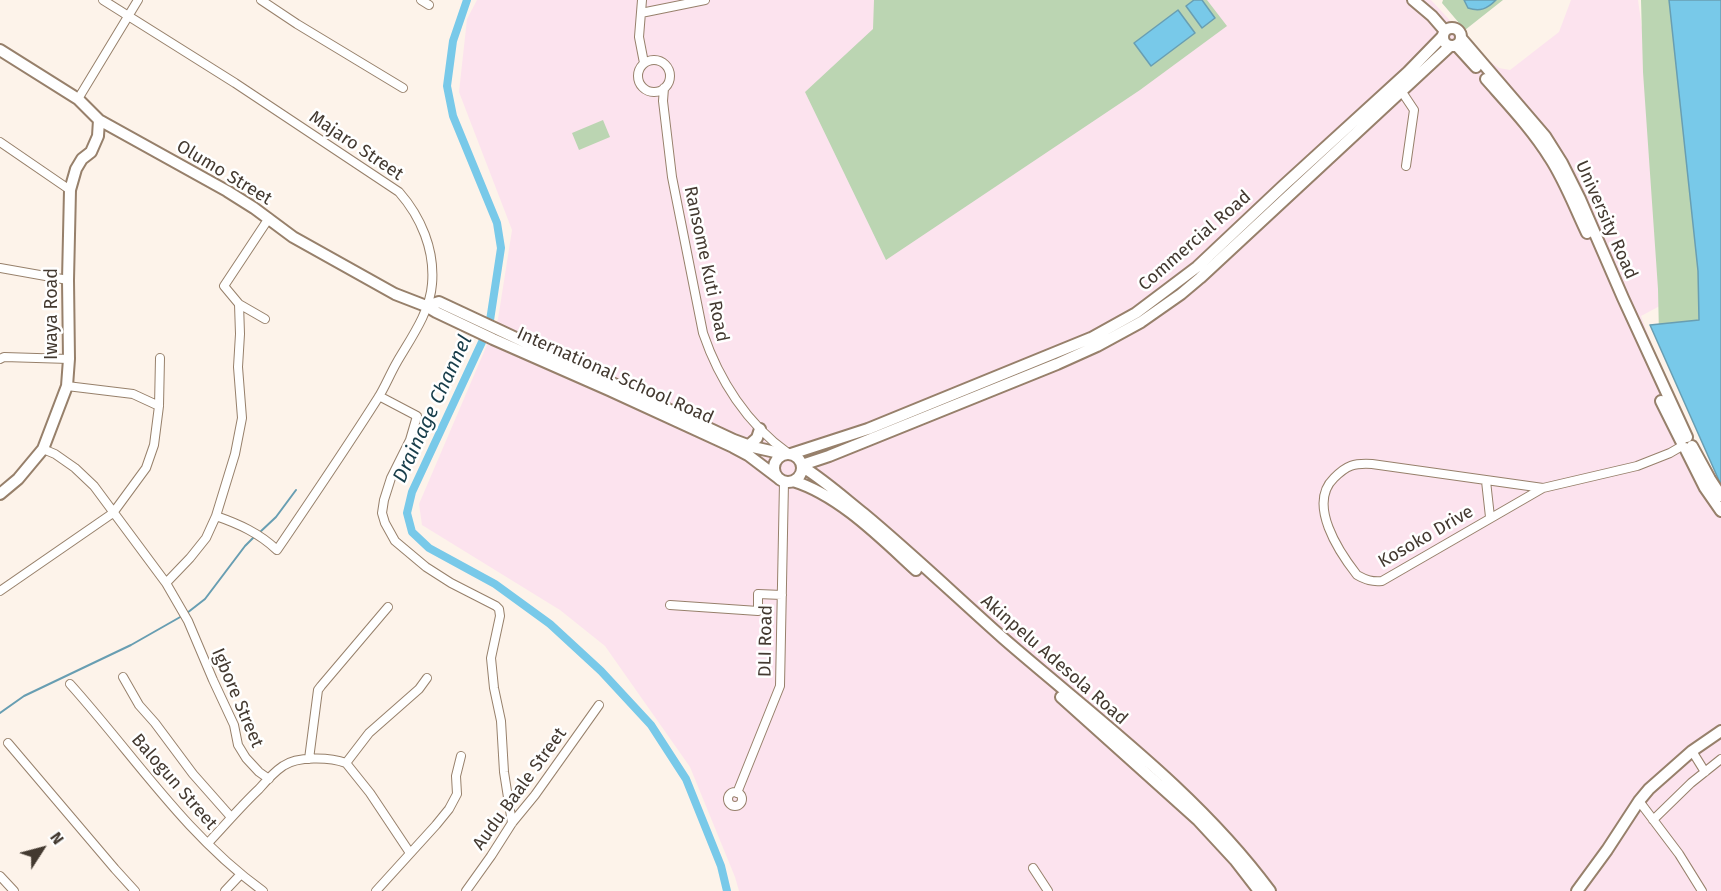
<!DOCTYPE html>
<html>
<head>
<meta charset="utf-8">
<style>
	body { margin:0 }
	#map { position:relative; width:1721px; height:891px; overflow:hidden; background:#fdf3ea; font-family:"Fira Sans",sans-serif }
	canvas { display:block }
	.north { position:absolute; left:12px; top:819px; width:60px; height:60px; -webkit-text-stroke:4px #fff; paint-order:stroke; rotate:54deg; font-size:16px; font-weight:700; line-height:24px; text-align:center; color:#433930 }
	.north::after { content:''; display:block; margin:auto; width:21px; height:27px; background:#433930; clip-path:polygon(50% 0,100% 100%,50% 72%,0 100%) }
</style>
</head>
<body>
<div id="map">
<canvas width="1721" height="891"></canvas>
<div class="north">N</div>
</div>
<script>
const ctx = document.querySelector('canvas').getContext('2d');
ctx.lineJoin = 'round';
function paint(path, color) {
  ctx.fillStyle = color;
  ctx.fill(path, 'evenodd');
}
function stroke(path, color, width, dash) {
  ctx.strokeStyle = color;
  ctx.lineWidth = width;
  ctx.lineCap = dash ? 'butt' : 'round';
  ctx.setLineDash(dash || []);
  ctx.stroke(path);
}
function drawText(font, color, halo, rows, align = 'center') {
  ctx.font = font + ' "Fira Sans",sans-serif';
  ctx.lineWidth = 5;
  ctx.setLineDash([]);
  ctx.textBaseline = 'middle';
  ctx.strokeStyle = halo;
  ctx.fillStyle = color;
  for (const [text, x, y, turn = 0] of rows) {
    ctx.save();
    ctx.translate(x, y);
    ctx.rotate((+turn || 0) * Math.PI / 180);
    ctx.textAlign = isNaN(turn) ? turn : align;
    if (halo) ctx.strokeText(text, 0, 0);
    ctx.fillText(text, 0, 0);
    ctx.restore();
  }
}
const education = new Path2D(`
	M477 0H1431L1485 58 1499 68 1510 70 1559 32 1571 0H1638L1676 269 1671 300 1641 316 1663 374 1721 498V891H739L735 877 690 767 605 646 560 610 422 525 419 504 498 319 512 230 459 92 467 19Z`);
const green = new Path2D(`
	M874 0H1207L1227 26 1140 90 886 260 805 92 873 29Z
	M1443 0H1503L1465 30 1442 3Z
	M1641 0H1721V435L1659 335 1658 289 1643 72Z
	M603 120 610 137 579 150 572 133Z`);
const water = new Path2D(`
	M1194 0H1202L1215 18 1202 28 1186 6Z
	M1464 0H1496C1487 9 1480 12 1468 8Z
	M1669 0H1721V485L1650 325 1699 320 1698 271Z
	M1178 10 1195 33 1151 66 1134 43Z`);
const stream = new Path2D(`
	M259 533 276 517 296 490
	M187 613 205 599 245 546 254 537
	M0 713 24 696 131 645 182 616`);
const canal = new Path2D(`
	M467 0 453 41 447 86 453 116 497 223 501 248 489 327 412 492 407 513 412 532 429 548 495 584 550 624 601 671 651 725 686 779 721 866 727 891`);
const minor = new Path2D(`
	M103 0 235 83 399 192C421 217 435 250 432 284 430 312 411 338 397 362 390 374 385 387 378 398 345 450 311 500 277 550 259 533 239 524 216 516
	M261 0 297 24 403 88
	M421 0 429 5
	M642 0 639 37 644 63
	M641 13 705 0
	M638 76a16 16 0 1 1 32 0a16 16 0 1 1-32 0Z
	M664 88 663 101 672 177 703 333C719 380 747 424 788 453
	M1402 92 1414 110 1406 166
	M78 99 138 0
	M0 142 70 190
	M0 268 68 280
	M265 319 239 304 224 286 269 218
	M0 359 4 357 69 359
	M67 386 133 394 159 406
	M379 396 417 416 410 440 391 478 384 500 382 513 385 523 395 541 426 567 451 583 496 606 499 609 500 616 491 658 494 688 501 721 504 772 512 823
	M43 449 55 454 75 468 94 486 166 583 188 621 213 680 234 725 238 745 246 758 259 772 269 779
	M1486 481 1490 517
	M1543 488 1372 464C1354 463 1347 465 1334 478 1307 504 1339 552 1357 575 1366 580 1372 582 1382 581L1543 488 1637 466 1670 453 1682 446
	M166 583 190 558 206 538 216 516 235 454 242 418 238 367 240 334 239 304
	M0 591 113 513 146 468 154 445 159 406 160 358
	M670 605 758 611V594L782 595
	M123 677 139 705 155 723 193 774 231 817
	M70 684C133 754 186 836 263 891
	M8 743 115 869 135 891
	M1692 751 1705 772
	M309 759 318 690 321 686 388 607
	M346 763 369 733 419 689 427 678
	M728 799a7 7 0 1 1 14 0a7 7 0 1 1-14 0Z
	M737 793 780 686 784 482
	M1639 801 1679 854 1702 891
	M1653 820 1691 783 1721 759
	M208 843C225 825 241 806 259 789 266 781 274 772 283 766 297 756 330 757 346 763L370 793 410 853
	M1033 868 1048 891
	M0 876 14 891
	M225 891 241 874
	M376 891 436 825 449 809 457 794 456 776 461 756
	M466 891 491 856 512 823 535 795 599 705`);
const tertiary = new Path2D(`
	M0 50 78 99 99 120 227 191 254 208 293 237 395 294 426 306 436 312 493 339 609 390 733 447 748 455 777 477
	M426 306 439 302 734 440 753 447 784 454
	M748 446 757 438 760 429
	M774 468a14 14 0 1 1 28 0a14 14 0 1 1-28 0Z
	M791 454 868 429 1091 338 1136 313 1197 267 1283 186 1408 72 1443 36
	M802 465 829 456 1057 364 1097 346 1141 322 1181 294 1200 278 1450 46
	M803 467C825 481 844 498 864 514 912 554 957 597 1003 638 1095 718 1198 793 1270 891
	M793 481C839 495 881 538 916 570
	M0 494 18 479 43 449 67 386 69 359 68 280 70 190 76 169 82 159 91 152 98 136 99 120
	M1061 697 1198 820 1235 860 1259 891
	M1577 891 1607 850 1639 801 1649 789 1692 751 1721 731`);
const secondary = new Path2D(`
	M1413 0 1432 16 1445 31
	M1443 37a9 9 0 1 1 18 0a9 9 0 1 1-18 0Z
	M1461 38 1545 136 1562 163 1580 199 1623 298 1687 437
	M1456 45 1476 67
	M1486 79C1508 104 1532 129 1550 158 1565 181 1575 208 1587 233
	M1661 401 1681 441
	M1692 446 1710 479 1721 496
	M1685 448 1705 488 1721 511`);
const streetNames = [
	["Majaro Street",356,146,34],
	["Olumo Street",224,173,31],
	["University Road",1606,220,66],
	["Commercial Road",1195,241,-41],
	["Ransome Kuti Road",706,264,78],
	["Iwaya Road",52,314,-90],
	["International School Road",615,376,24],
	["Kosoko Drive",1426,537,-30],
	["DLI Road",766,641,-89],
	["Akinpelu Adesola Road",1054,660,41],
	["Igbore Street",237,698,67],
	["Balogun Street",174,782,49],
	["Audu Baale Street",520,789,-54]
];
const waterNames = [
	["Drainage Channel",433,409,-65]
];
paint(education, '#fce3ee');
paint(green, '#bbd5b2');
paint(water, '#78c9e9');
stroke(water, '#689eb2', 1.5);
stroke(stream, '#689eb2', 2);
stroke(canal, '#78c9e9', 8);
stroke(minor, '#97806b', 10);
stroke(tertiary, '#97806b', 14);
stroke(secondary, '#97806b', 14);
stroke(minor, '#fff', 8);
stroke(tertiary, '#fff', 10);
stroke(secondary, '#fff', 10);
drawText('18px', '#433930', '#fff', streetNames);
drawText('italic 20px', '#173d4a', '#fff', waterNames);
</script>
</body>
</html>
